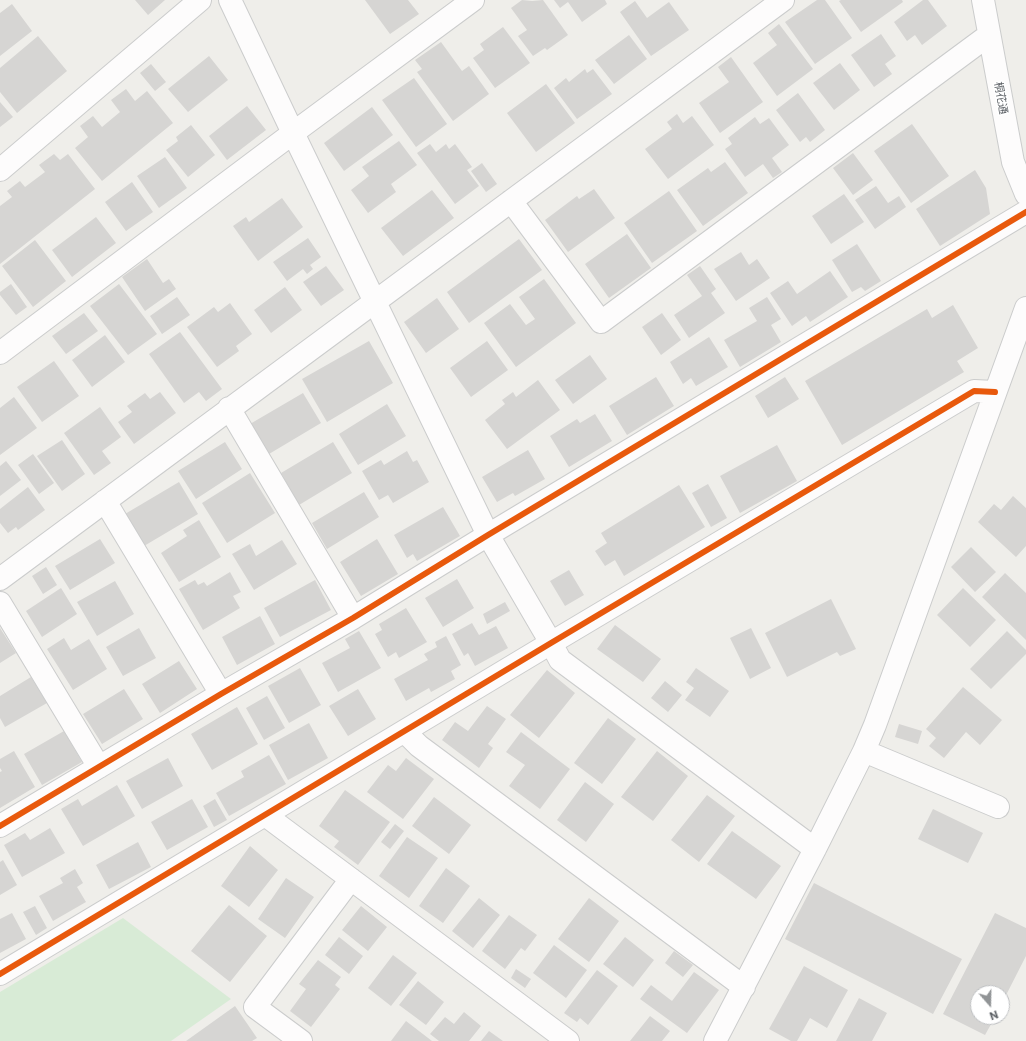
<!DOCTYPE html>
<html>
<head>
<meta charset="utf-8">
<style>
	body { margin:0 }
	#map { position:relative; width:1026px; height:1041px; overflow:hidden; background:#efeeea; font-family:Commissioner,sans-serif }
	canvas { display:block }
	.north { position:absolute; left:970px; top:985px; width:40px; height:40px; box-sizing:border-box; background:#fff; border:1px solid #bfc1c3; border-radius:50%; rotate:160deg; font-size:11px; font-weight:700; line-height:16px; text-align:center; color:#5f6368 }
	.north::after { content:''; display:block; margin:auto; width:14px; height:18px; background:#919496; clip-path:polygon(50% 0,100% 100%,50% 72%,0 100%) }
</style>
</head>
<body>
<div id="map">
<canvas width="1026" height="1041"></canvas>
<div class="north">N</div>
</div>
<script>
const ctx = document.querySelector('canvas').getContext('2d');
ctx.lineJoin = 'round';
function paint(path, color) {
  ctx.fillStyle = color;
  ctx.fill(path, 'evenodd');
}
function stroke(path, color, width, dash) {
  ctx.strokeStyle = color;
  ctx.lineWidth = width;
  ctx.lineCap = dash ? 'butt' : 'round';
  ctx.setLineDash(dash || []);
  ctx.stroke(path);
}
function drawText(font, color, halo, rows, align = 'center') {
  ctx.font = font + ' Commissioner,"Noto Sans JP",sans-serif';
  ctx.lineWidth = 3;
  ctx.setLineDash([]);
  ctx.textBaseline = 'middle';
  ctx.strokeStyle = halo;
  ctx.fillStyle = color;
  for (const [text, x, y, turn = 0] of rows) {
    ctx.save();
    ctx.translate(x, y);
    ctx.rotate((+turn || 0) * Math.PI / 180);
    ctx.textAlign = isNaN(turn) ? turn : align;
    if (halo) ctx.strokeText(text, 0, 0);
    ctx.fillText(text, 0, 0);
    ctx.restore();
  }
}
const green = new Path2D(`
	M123 918 231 999 171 1041H0V992Z`);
const building = new Path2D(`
	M135 0H165L148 15Z
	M365 0H408L419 14 390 34Z
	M522 0 532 1 543 0 568 35 547 50 545 48 533 56 518 36 527 30 511 8Z
	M554 0H605L607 4 582 22 568 2 560 8Z
	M817 0H825L852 38 815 64 785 22Z
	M841 0H902L903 2 861 32 839 1Z
	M923 0H928L947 26 922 45 915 35 907 41 894 22Z
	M635 1 647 18 669 2 689 30 651 56 620 12Z
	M12 4 32 31 0 56V13Z
	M779 24 813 69 777 96 753 63 777 45 768 33Z
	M503 27 530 63 495 88 473 58 484 50 480 44Z
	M881 34 896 56 885 64 892 74 874 87 851 55Z
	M629 35 647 59 614 84 595 60Z
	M38 36 67 71 17 113 0 92V68Z
	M441 42 462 71 469 66 489 94 453 121 417 72 422 69 415 60Z
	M209 56 228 80 188 112 168 89Z
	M731 57 763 102 720 133 699 103 729 82 718 67Z
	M840 63 860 90 834 110 813 83Z
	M151 64 166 82 155 91 140 73Z
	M585 69 587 73 593 69 612 94 577 119 554 88 566 78 569 82Z
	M414 78 447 124 416 147 382 100Z
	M546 84 575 123 536 152 507 113Z
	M126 89 135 101 147 91 173 123 102 181 75 148 88 137 80 126 93 116 102 127 120 112 111 100Z
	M798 93 825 130 810 142 806 137 800 142 776 110Z
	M0 102 13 117 0 127Z
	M247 106 266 130 227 160 209 136Z
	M372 107 393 135 344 171 324 143Z
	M677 114 683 123 692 116 714 145 668 179 645 149 672 129 667 122Z
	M755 117 760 124 769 118 789 145 772 158 782 172 773 178 763 164 745 177 725 149 732 144 728 138Z
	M912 124 949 176 911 203 874 151Z
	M191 125 215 155 188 177 166 150 178 141 176 137Z
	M399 141 417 165 391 184 396 192 368 213 351 190 369 176 362 167Z
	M430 144 436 152 446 144 449 149 455 144 472 167 467 170 479 186 455 204 417 153Z
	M853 153 873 180 853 195 833 168Z
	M54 154 60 160 68 154 95 189 0 264V206L12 197 7 191 20 181 25 187 45 172 39 165Z
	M165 157 187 188 159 208 137 176Z
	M725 162 748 193 703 226 677 190 708 168 711 172Z
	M482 163 497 184 486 192 471 171Z
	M975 170 986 188 990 214 940 246 916 209Z
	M132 182 153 212 126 231 105 202Z
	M876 186 888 203 899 196 906 207 875 229 855 200Z
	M594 189 615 218 568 252 545 220 577 196 579 199Z
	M432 190 454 218 403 256 381 228Z
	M669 191 697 231 652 263 624 223Z
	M844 194 864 222 831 244 812 216Z
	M282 198 303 227 258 261 233 226 246 217 249 222Z
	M96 217 116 243 72 277 52 250Z
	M627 234 651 268 609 298 585 264Z
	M308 238 321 257 310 265 313 269 307 274 303 269 287 281 273 262Z
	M519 239 542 270 469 323 447 292Z
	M35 240 66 281 33 307 2 266Z
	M857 244 881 281 865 291 861 287 852 292 832 260Z
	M741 252 749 265 757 259 770 278 736 301 714 269Z
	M147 259 163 283 169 279 176 289 145 311 122 277Z
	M326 266 344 290 321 306 303 282Z
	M700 266 716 289 711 293 725 313 689 338 674 315 702 296 687 275Z
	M830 271 848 297 810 322 806 316 792 326 770 293 788 281 797 294Z
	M544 279 576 323 516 367 484 323 510 304 526 325 535 319 519 297Z
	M11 284 27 307 16 315 0 295V292Z
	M119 284 157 334 128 355 90 306Z
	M285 287 302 310 271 333 254 310Z
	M177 297 190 315 162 334 150 316Z
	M767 297 781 319 771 325 781 342 740 367 724 340 757 321 749 308Z
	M437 298 459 329 426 353 404 322Z
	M230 303 252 334 236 346 239 351 217 367 187 327 214 307 218 312Z
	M953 305 978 348 957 361 964 372 842 445 805 381 927 309 932 318Z
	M84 313 98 331 66 354 52 336Z
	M662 313 681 340 661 355 642 327Z
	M180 332 222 389 206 401 199 392 184 403 149 354Z
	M105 335 125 362 92 387 72 360Z
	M709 337 728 367 696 386 691 378 683 384 670 362Z
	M369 341 393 383 327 422 302 379Z
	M487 341 508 370 471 397 450 368Z
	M590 355 607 379 573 404 555 380Z
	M54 361 79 396 42 422 17 387Z
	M656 377 674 406 627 435 609 406Z
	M785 377 799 399 768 418 755 396Z
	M538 380 560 410 507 449 485 420 505 404 502 400 513 392 516 397Z
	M160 392 176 413 134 444 118 422 132 412 127 406 145 393 150 399Z
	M303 393 321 423 269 454 250 424Z
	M14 397 37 428 0 455V408Z
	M387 404 406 436 358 465 339 434Z
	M100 407 121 437 102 451 111 463 94 475 64 433Z
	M595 414 612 441 569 467 550 436 577 419 580 423Z
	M62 440 85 474 62 491 37 456Z
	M225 442 242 469 196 499 178 471Z
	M333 442 352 473 299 505 281 473Z
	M777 445 797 481 740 513 720 476Z
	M528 450 545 479 515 496 513 493 497 502 482 477Z
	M407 451 413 462 417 460 429 482 393 503 388 495 379 500 362 471 381 460 384 465Z
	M33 454 54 483 39 494 18 465Z
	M6 461 21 480 0 496V466Z
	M250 473 275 513 227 543 202 503Z
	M179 482 198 514 144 546 125 514Z
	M708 484 727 518 711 527 692 493Z
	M679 485 705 527 624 576 615 560 605 566 595 551 607 543 601 533Z
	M28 487 45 510 18 530 16 527 8 533 0 523V509Z
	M364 492 379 517 327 549 312 523Z
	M1013 496 1026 508V546L1016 557 978 522 994 504 1001 510Z
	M443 507 460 536 417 561 413 554 407 558 394 535Z
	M199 520 221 557 179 582 161 553 187 536 183 530Z
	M100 539 115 563 70 590 55 566Z
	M377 539 398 574 361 596 340 562Z
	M282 540 297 564 254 590 232 554 250 544 256 556Z
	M971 547 996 572 975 592 951 567Z
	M46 567 57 585 43 594 32 576Z
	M569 570 584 595 565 606 550 581Z
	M230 572 241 592 233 596 240 608 203 630 179 589 195 580 198 585 204 582 207 586Z
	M1005 573 1026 593V640L982 597Z
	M457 579 474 608 443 627 425 598Z
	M315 580 331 610 280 637 264 608Z
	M115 581 134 614 97 636 77 602Z
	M61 588 77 614 42 637 26 611Z
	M963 588 996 620 970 647 937 615Z
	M831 599 856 649 840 656 837 652 787 677 765 633Z
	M505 602 510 611 487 624 483 614Z
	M406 608 427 642 399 658 396 652 388 657 375 634 382 630 379 624Z
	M260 616 275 644 237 665 222 637Z
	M472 623 479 635 496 626 508 648 475 666 468 653 464 656 452 634Z
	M615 625 661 659 643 682 597 649Z
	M0 628 16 653 0 663Z
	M139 628 156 658 123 676 106 647Z
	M751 628 771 668 750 679 730 638Z
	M359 631 381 668 338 692 322 663 350 648 345 639Z
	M1007 631 1026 650V654L991 689 970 669Z
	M446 636 461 665 451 671 455 679 431 692 429 688 406 701 394 679 428 660 424 654 437 647 435 642Z
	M64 638 71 650 89 639 107 669 73 690 47 649Z
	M179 661 197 689 160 713 142 684Z
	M300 668 321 705 289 723 268 686Z
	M696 668 729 691 710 717 685 700 694 688 686 682Z
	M547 670 575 693 539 738 510 715Z
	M31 677 47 703 5 727 0 718V696Z
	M665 681 682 695 668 712 651 698Z
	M963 687 1002 720 980 745 966 732 944 758 929 746 936 738 926 729Z
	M124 689 143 719 102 744 83 714Z
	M358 689 376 719 348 736 329 706Z
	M267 696 285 728 264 740 246 708Z
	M487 706 506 719 488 744 493 748 479 768 442 740 455 722 468 731Z
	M237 707 258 744 212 770 191 734Z
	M608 718 636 739 602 784 574 763Z
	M309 723 328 758 288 780 269 745Z
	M899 724 922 731 918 744 895 737Z
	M64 731 82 762 42 785 24 754Z
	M521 732 570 769 540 809 509 786 525 765 506 752Z
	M14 751 35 787 0 808V772L2 771 0 768V759Z
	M657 751 688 776 653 821 621 797Z
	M269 755 286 784 229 816 216 793 244 777 241 771Z
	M168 758 183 786 142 809 126 781Z
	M406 758 434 779 403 819 367 792 388 765 396 771Z
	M585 782 614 804 586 842 557 820Z
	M117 785 135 816 83 846 61 809 78 799 82 806Z
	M345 790 390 822 358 865 334 847 339 841 319 826Z
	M707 795 735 816 699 862 671 840Z
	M434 797 471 825 449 854 412 826Z
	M192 799 208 827 167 850 151 822Z
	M215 799 227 820 214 827 203 806Z
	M933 809 983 833 968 863 918 839Z
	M395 824 404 831 390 849 381 842Z
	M50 828 65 853 22 877 4 845 25 833 30 840Z
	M732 831 781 866 756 899 707 864Z
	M407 837 438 858 409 898 379 876Z
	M138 842 151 867 109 889 96 865Z
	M250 846 278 870 249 907 221 886Z
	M3 860 17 885 0 895V862Z
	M446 868 470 886 443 923 419 906Z
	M75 869 83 883 77 887 86 902 53 921 39 896 63 883 60 878Z
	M286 878 314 897 285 938 258 919Z
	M814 883 962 959 933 1014 785 939Z
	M479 898 500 915 473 948 452 931Z
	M589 898 619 921 589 962 558 939Z
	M229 905 267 936 230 982 191 951Z
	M35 906 47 928 36 935 23 912Z
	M361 906 387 927 368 951 342 930Z
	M12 913 26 939 0 953V919Z
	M995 913 1026 928V956L1002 1003V993H978V1017H995L985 1035 943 1014Z
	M509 915 537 935 525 951 521 948 505 969 482 951Z
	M339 937 363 956 349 974 325 955Z
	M625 937 654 960 633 987 603 964Z
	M554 945 587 970 566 998 533 973Z
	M674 951 693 965 683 977 665 963Z
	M393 955 417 973 391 1006 368 988Z
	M318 960 341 977 335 985 340 989 311 1027 290 1011 306 989 299 984Z
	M804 966 848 990 827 1028 810 1018 797 1041H791L769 1029Z
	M516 969 531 979 525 988 511 978Z
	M597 970 618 986 588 1025 580 1018 577 1022 564 1013Z
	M694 972 719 990 687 1033 640 999 651 985 672 1001Z
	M418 981 444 1002 426 1025 399 1005Z
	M859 998 887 1013 872 1041H836Z
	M235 1006 257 1038 252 1041H186Z
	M464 1012 481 1026 469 1041H439L430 1034 445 1017 454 1024Z
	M650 1016 670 1031 662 1041H630Z
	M406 1021 432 1041H391Z
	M489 1031 503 1041H481Z`);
const minor = new Path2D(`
	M230 0 293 133 488 535 551 643 560 660 815 849
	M983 0 1013 162 1026 194
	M0 170 200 0
	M511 201 601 322 989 35
	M0 353 293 133 473 0
	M229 408 353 618
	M105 501 221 694
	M0 579 783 0
	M0 603 99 767
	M405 732 419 746 744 987
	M864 751 998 807
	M265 815 568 1041
	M0 826 221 694 353 618 488 535 1026 212
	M0 974 551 643 974 391 995 392
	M301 1041 255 1007 351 879
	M715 1041 815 849 864 751 875 725 1026 308`);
const cycleway = new Path2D(`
	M0 826 221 694 353 618 488 535 1026 212
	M0 974 551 643 974 391 995 392`);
const streetNames = [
	["桐花通",1001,98,80]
];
paint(green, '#d8ebd6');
paint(building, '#d6d5d3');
stroke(minor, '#cbcccc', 24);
stroke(minor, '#fdfcfc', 22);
stroke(cycleway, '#e8590c', 6);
drawText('11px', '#5f6368', '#fff', streetNames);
</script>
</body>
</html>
